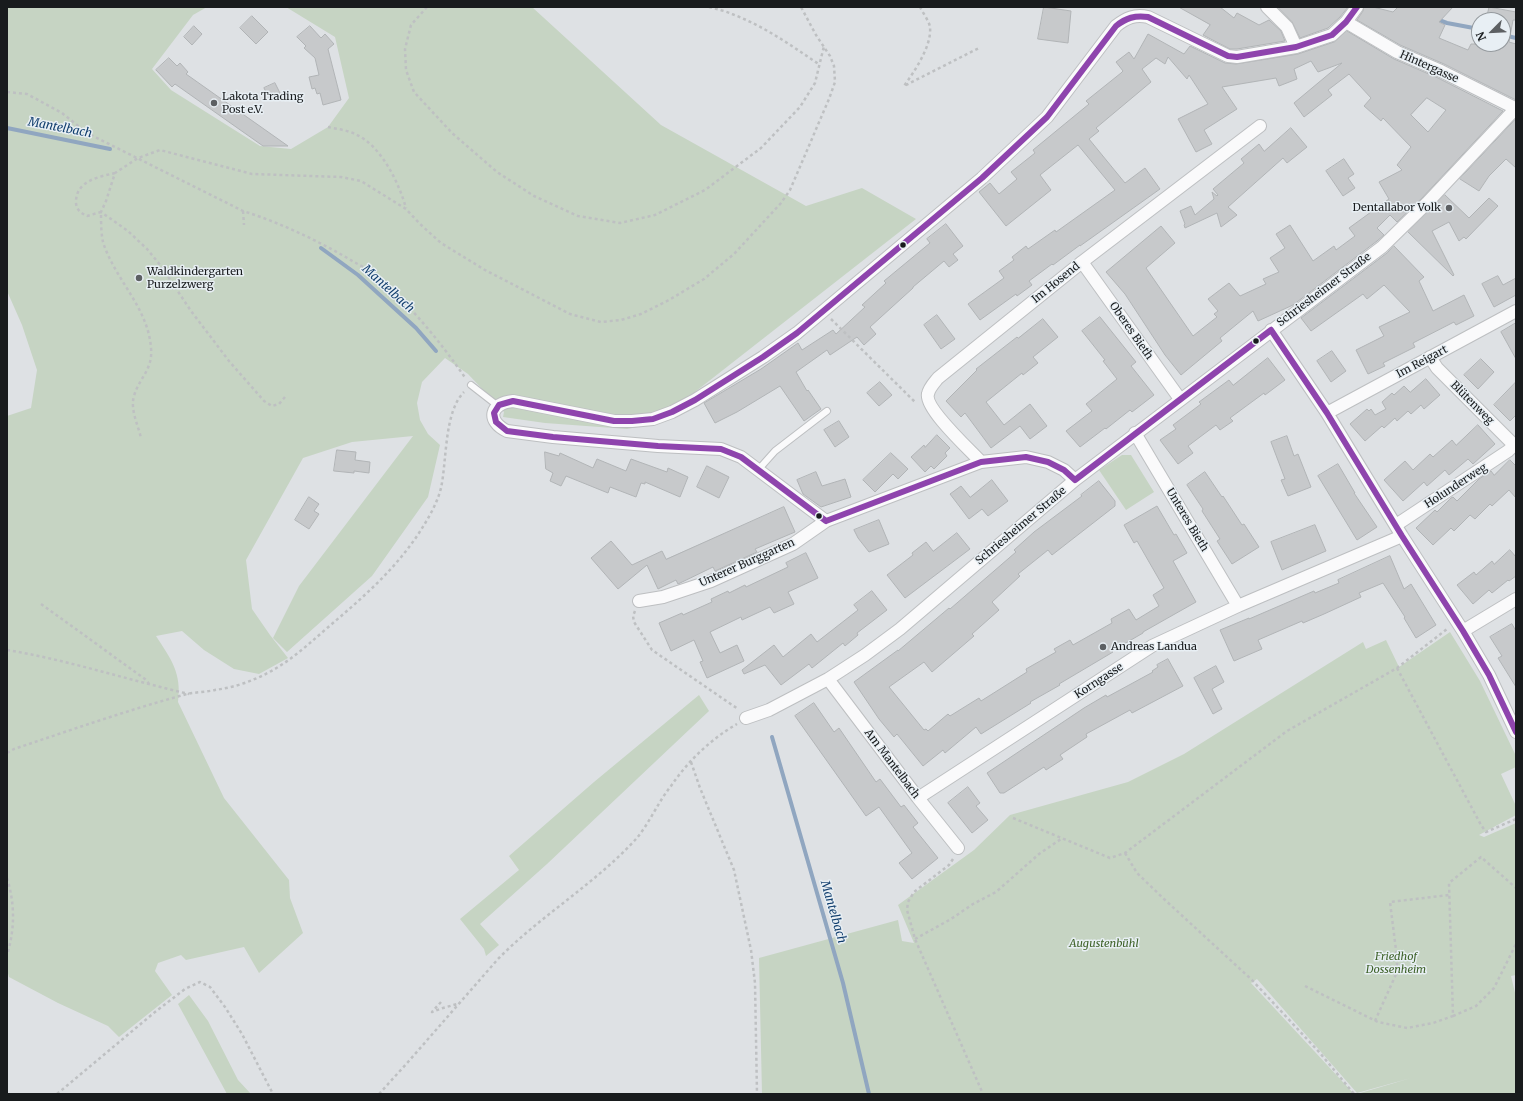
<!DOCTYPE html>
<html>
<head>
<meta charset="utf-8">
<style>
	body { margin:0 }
	#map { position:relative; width:1523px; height:1101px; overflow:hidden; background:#dee1e4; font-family:Merriweather,serif }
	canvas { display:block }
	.frame { position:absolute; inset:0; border:8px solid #181b1d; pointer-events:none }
	.north { position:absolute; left:1471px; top:12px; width:40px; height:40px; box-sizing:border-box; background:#e8eff4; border:1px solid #959a9e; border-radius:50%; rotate:246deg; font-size:11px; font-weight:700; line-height:16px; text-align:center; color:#181b1d }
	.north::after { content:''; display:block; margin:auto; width:14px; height:18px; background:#5d6063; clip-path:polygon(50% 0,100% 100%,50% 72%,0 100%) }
</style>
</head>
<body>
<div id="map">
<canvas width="1523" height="1101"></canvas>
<div class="frame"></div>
<div class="north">N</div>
</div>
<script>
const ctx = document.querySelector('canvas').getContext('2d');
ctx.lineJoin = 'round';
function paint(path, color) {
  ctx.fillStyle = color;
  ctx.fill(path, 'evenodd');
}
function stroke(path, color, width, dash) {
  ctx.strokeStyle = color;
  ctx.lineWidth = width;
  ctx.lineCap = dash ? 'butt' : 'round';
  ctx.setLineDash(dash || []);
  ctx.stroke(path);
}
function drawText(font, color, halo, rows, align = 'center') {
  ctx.font = font + ' Merriweather,serif';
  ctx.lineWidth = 3;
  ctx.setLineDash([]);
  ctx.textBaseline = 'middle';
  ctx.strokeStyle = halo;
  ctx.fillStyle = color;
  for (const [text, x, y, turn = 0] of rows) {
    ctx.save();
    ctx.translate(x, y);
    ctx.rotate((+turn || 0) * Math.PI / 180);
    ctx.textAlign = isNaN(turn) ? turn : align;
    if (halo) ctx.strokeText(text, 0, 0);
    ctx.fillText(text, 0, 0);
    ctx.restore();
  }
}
const green = new Path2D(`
	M7 7H207L193 15 152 69 171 90 260 146 291 149 328 127 349 98 335 37 286 7H532L661 125 806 206 862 188 916 219 654 424 627 429 545 423 503 417 504 412 468 374 445 358 422 382 417 403 420 420 428 434 440 445 428 497 372 576 287 652 273 638 299 586 413 436 352 442 303 458 246 560 252 609 270 635 288 658 259 674 234 669 204 650 182 631 156 636C171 659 182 673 178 702L224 798 289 880 290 898 303 933 259 973 244 947 186 960 181 955 158 963 155 971 172 995 119 1037 108 1026 58 1003 9 977 7 970V416L31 408 37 370 22 325 7 291Z
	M1122 455H1131L1154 492 1126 510 1099 470Z
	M1450 632 1480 681 1516 756V767L1501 774 1516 806V815L1479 835 1484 837 1516 823V975L1511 976 1516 997V1094H1357L1411 1078 1357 1093 1257 979 1251 983 1354 1094H762L759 958 898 920 902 941 914 943 898 905 974 850 1010 815 1128 782 1184 754 1363 642 1366 649 1386 640 1399 667Z
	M699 695 709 711 547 864 480 924 499 945 486 956 484 949 460 919 519 870 509 856 594 782Z
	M189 995 208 1021 238 1080 251 1094H227L178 1004Z`);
const stream = new Path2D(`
	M1436 19 1447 23 1479 29
	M1503 35 1516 38
	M7 128 110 149
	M321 248 358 275 416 328 436 351
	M772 737 843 983 869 1094`);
const building = new Path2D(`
	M1044 7 1071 11 1068 43 1038 39Z
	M1179 7H1220L1234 18 1237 13 1259 25 1269 20 1281 31 1285 41 1237 49H1230L1203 35 1210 25Z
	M1278 7H1348L1340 17 1328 28 1300 38 1292 22Z
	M1364 7H1373L1393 12 1398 7H1453L1439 22 1445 25 1439 38 1468 50 1471 44H1503V20H1486L1489 7 1516 12V20H1513L1509 42 1516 44V100L1444 64 1400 45 1357 20 1363 11Z
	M252 16 268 32 256 44 240 28Z
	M194 26 202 34 192 45 184 37Z
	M310 26 321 38 325 34 334 44 328 49 341 100 323 105 320 93 317 94 315 88 312 89 309 77 319 75 315 58 304 48 306 46 297 37Z
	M1347 31 1394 59 1438 78 1503 111 1422 198 1397 222 1390 215 1377 228 1384 235 1377 241 1293 305 1258 321 1253 311 1220 338 1222 341 1181 375 1165 355 1125 294 1106 272 1161 226 1175 243 1146 268 1193 336 1217 317 1214 314 1218 311 1208 299 1229 283 1240 296 1266 284 1263 279 1279 272 1270 258 1285 248 1276 234 1290 225 1313 261 1334 246 1336 250 1355 236 1349 228 1389 199 1379 182 1402 170 1397 165 1411 147 1383 118 1381 121 1364 106 1371 98 1349 74 1328 90 1332 95 1304 117 1294 103 1342 63 1318 72 1311 61 1294 69 1297 79 1279 86 1276 78 1222 87 1237 109 1204 130 1212 144 1196 152 1178 119 1208 104 1189 75 1187 79 1168 57 1165 64 1156 58 1142 69 1151 82 1096 128 1099 131 1089 139 1125 183 1145 168 1160 189 1080 246V245L1053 265 1052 264 1029 281 1032 285 1017 296 1016 294 980 320 968 304 1004 278 999 271 1014 260 1012 257 1026 246 1028 249 1055 230 1056 232 1115 190 1078 145 1040 175 1051 190 1006 226 979 192 990 183 999 194 1017 179 1011 172 1035 153 1033 150 1089 104 1086 101 1121 73 1123 71 1116 62 1129 52 1134 59 1148 34 1184 54 1190 46 1225 63 1236 64 1298 54 1334 42ZM1427 98 1446 110 1428 132 1411 115Z
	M169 58 177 66 180 63 188 72 186 74 288 146H263L175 84 172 87 156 70Z
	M275 83 280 93 269 98 264 88Z
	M1516 119V168L1506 159 1489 176 1479 191 1460 179Z
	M1291 128 1307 147 1287 163 1283 158 1228 207 1237 215 1221 227 1217 213 1185 228 1184 225 1185 224 1180 211 1191 206 1195 215 1214 199 1212 192 1217 196 1218 195 1213 189 1244 163 1241 159 1259 144 1264 151Z
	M1344 159 1354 174 1348 178 1355 188 1343 196 1326 171Z
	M1445 195 1469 218 1489 198 1498 206 1466 239 1464 237 1459 241 1449 222 1432 231 1454 275 1453 276 1408 232Z
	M946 224 963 246 953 254 958 260 949 267 944 261 913 287V288L870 327 876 334 864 345 857 337 830 355 827 350 796 372 807 391 808 390 821 409 804 421 780 386 737 412 715 423 704 403 761 369 798 343 802 350 833 330 836 334 865 307 862 305 886 283 884 281 930 243 927 239Z
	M1394 246 1424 277 1419 281 1433 311 1464 295 1474 316 1456 325 1454 322 1413 343 1415 347 1383 363 1385 366 1368 374 1356 350 1384 336 1379 327 1410 312 1384 285 1367 299 1363 294 1311 331 1301 318 1387 253Z
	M1498 276 1503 285 1516 278V295L1494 307 1482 284Z
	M937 315 955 339 941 349 924 325Z
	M1100 317 1136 362 1131 366 1154 395 1132 412 1130 410 1106 429 1105 428 1080 447 1066 431 1092 411 1086 404 1117 379 1103 361 1105 360 1082 331Z
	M1043 319 1058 337 1033 357 1038 363 1023 375 1022 373 986 402 1004 425 1030 404 1047 426 1030 439 1020 426 991 448 965 413 961 417 946 401 977 370 976 369 1017 337 1018 338Z
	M1516 323V359L1501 332Z
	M1332 351 1346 371 1331 382 1317 361Z
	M1268 358 1285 380 1265 395 1264 393 1230 418 1233 421 1220 430 1216 425 1188 446 1193 453 1178 464 1160 440 1176 429 1173 425 1201 404 1199 402 1229 380 1233 385Z
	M1481 359 1494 372 1478 389 1464 375Z
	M1426 379 1440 395 1424 409 1421 405 1411 414 1408 411 1397 421 1395 418 1384 428 1382 426 1365 441 1350 424 1367 409 1369 411 1371 409 1375 415 1386 409 1382 402 1392 393 1394 395 1404 386 1410 392Z
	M880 382 892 395 879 406 867 393Z
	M1516 382V415L1510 421 1494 405Z
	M839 421 849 437 835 447 824 430Z
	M1478 425 1495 444 1473 464 1468 459 1449 475 1445 470 1427 486 1424 482 1403 501 1384 480 1405 461 1413 470 1430 454 1433 457 1452 440 1456 445Z
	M937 435 950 448 945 453 947 456 934 469 931 466 925 472 911 457 924 445 925 447Z
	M1287 436 1294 456 1298 454 1311 487 1288 496 1281 480 1285 479 1271 442Z
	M337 450 356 452 355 460 370 462 369 473 354 471V473L334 471Z
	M545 452 559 456 560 453 593 468 597 459 626 471 631 459 667 472 668 468 688 477 680 497 645 482V484L641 483 636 497 610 487 608 493 566 476 561 486 550 481 553 473 546 469Z
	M891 453 908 469 898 479 893 474 875 492 863 480Z
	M1510 460 1516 466V498L1509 490 1492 506 1490 504 1475 519 1470 515 1454 531 1451 528 1433 545 1416 528 1435 510 1437 512 1451 498 1453 497 1457 501 1479 479 1491 471 1494 475Z
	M1338 464 1355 493H1354L1377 527 1357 540 1318 476Z
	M707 466 729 477 719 498 697 487Z
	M816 472 822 486 845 479 851 497 821 507 803 494 797 480Z
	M1205 472 1222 497 1223 496 1242 525 1244 524 1259 547 1232 564 1217 541 1220 539 1202 511 1203 509 1187 485Z
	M992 480 1008 501 988 516 982 509 969 519 950 494 961 486 970 497Z
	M1099 481 1115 501V506L1052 555 1048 550 1018 574 1020 576 992 602 999 610 972 634 974 636 932 672 924 662 889 687 924 730 926 729 928 731 948 714 950 716 979 698 981 701 1027 672 1026 669 1056 652 1054 649 1070 640 1073 645 1112 623 1111 619 1129 609 1136 620 1159 606 1153 595 1164 588 1137 541 1134 543 1124 525 1157 506 1174 535 1176 534 1187 553 1173 561 1196 602 1143 632V633L1112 651 1113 652 1059 684 1060 685 1030 702 1031 703 981 734 976 727 945 753 943 750 923 766 897 734 894 737 879 719 854 682 898 650V651L949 608 950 609 1016 552 1014 550 1034 532 1082 496 1081 495Z
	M309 497 319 504 314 511 319 514 309 529 295 520Z
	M784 507 795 532 755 549 757 552 715 571 713 567 678 584 676 580 658 589 647 565 618 589 591 558 611 541 632 565 662 551 666 559Z
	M879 520 889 544 869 552 858 538 854 530Z
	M1315 525 1326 551 1282 570 1271 542Z
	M957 533 970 549 905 598 887 575 913 555 912 553 926 542 933 551Z
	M1510 550 1516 557V576L1509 581 1508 580 1492 593 1489 590 1473 604 1457 585 1474 572 1476 575 1492 561 1494 564Z
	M806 553 818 578 788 592 794 604 774 613 770 607 742 620 741 617 710 632 720 653 737 645 744 661 707 678 700 662 703 661 694 640 671 651 659 623 682 613 683 615 712 602 711 599 728 591 729 593 745 585 746 587 788 567 786 563Z
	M1390 556 1404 589 1411 584 1436 625 1416 638 1404 618 1405 617 1383 583 1359 593 1361 597 1324 614 1303 623 1302 621 1258 640 1262 649 1234 661 1220 630 1249 618V619L1314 591 1315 593 1339 583 1338 580Z
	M872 591 887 610 857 633 858 635 845 646 843 643 812 668 809 664 781 685 765 665 744 674 742 670 774 645 783 657 811 634 817 642 858 610 854 605Z
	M1512 624 1516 631V687L1498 658 1502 656 1490 637Z
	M1168 659 1183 686 1132 713 1130 710 1086 734 1087 737 1060 755 1063 759 1046 770 1044 767 1004 793H1000L987 773 1084 708 1106 695 1107 697 1153 672 1152 671 1158 667 1157 665Z
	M1216 666 1224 682 1212 689 1222 709 1213 714 1194 678Z
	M814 703 834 732 839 728 876 782 880 779 901 807 904 805 918 823 913 827 938 858 912 879 899 863 912 853 879 807 866 816 795 716Z
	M968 787 980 803 976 806 988 820 972 833 948 803Z`);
const path = new Path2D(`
	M427 7 411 25 405 49 406 70 414 92 452 133 497 172 534 196 578 216 620 223 655 215 705 190 761 148 800 107 815 83 824 46
	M709 7C717 9 725 11 732 14 764 26 792 46 820 65
	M920 7C923 13 929 21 930 27 932 46 914 72 904 86L979 48
	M7 92 27 94 62 113 87 133 243 211C278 222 312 238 344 256 352 261 360 265 368 270 405 298 440 341 466 379
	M328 127C337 129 347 130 355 134 381 145 399 183 406 208
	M115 173C98 177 76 181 76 202 76 210 81 213 87 216L101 212C101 221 101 233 103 242 115 280 148 307 151 348 153 370 139 378 134 396 130 409 138 425 141 438
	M243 211 244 225
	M831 319 916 403
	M285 397 279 404 272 406 264 401 229 361 191 311 161 266 147 249 128 231 101 212 106 201 115 173 138 158 160 150 252 174 341 177 361 181 406 209 420 224 441 243 485 270 570 314 601 322 621 320 641 314 669 300 704 279 734 254 781 203 790 190 829 99 835 82 834 66 830 56 816 35 801 7
	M41 604 145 679 150 685
	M635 611 633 616 634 622 652 650 738 709
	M7 650C68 660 128 680 189 694
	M1397 668 1481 825 1486 832 1516 819
	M7 753 14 749C71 730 128 710 187 694 196 692 206 692 215 690 229 688 244 684 257 678 285 666 303 649 326 629 360 600 394 571 419 533 428 519 437 504 441 488 447 460 444 412 464 392
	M691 762 700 788 734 870 751 950 755 983 757 1094
	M1013 818 1110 858 1125 853 1287 731 1397 668 1447 629
	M1125 853 1137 873 1164 899 1252 980 1320 1053 1354 1094
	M953 859 949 865 914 892 908 902 907 910 915 939 983 1094
	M7 878C15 904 15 929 7 955
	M915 939 951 919 973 904 996 892 1039 854 1061 839
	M1305 986 1378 1022 1407 1028 1433 1023 1453 1016 1449 883 1481 857 1516 888
	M441 1002 432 1012 443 1008 457 1004
	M1453 1016 1476 1006 1494 988 1516 944
	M1375 1021 1397 972V958L1390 902 1449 895
	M57 1094 155 1012 185 989 200 982 210 987 225 1007 242 1034 273 1094
	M379 1094 408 1062 498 959C540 916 595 884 636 839 649 824 658 802 671 786 688 761 711 739 737 724`);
const service = new Path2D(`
	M471 385 498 406
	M758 470 775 451 827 411`);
const minor = new Path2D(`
	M1267 7 1287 27 1296 47
	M1346 22 1397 52 1441 71 1515 108
	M1082 262 1180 399
	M1271 330 1327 413 1402 536 1463 631 1489 675 1516 732
	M1430 357 1437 368 1516 447
	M1327 413 1516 311
	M1135 433 1238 606
	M981 462C971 451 924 408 928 394 929 388 934 383 938 378L1082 262 1260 126
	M826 521 741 457 721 449 658 446 553 437 507 431C486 421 490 403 513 401L614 421H632L653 419 672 412 695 400 763 357 797 333 982 178 1047 117 1116 26C1126 18 1135 14 1148 17L1228 56 1237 57 1296 47 1332 35 1346 22 1357 7
	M1396 525 1508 451 1514 445
	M639 601 663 597 711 581 793 544 826 521 981 462 1026 457 1048 462 1064 470 1075 480
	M1463 631 1516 599
	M828 679 918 798 958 848
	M746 718 769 710 828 679 865 655 900 629 1075 480 1382 247 1427 203 1516 108
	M918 798 1152 646 1238 606 1402 536`);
const bus1 = new Path2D(`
	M1271 330 1327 413 1402 536 1463 631 1489 675 1516 732
	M1075 480 1271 330
	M826 521 741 457 721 449 658 446 553 437 507 431 496 422 494 413 499 405 513 401 614 421H632L653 419 672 412 695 400 763 357 797 333 982 178 1047 117 1116 26C1126 18 1135 15 1148 17L1228 56 1237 57 1296 47 1332 35 1346 22 1357 7
	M826 521 981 462 1026 457 1048 462 1064 470 1075 480`);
const markers = [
	[214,103,4,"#5d6063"],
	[1449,208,4,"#5d6063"],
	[903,245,3.5,"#181b1d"],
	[139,278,4,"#5d6063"],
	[1256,341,3.5,"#181b1d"],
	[819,516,3.5,"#181b1d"],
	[1103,647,4,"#5d6063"]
];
const streetNames = [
	["Hintergasse",1429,67,24],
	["Im Hosend",1056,283,-39],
	["Schriesheimer Straße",1324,290,-37],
	["Oberes Bieth",1131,331,55],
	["Im Reigart",1422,362,-28],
	["Blütenweg",1472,403,45],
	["Holunderweg",1456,486,-33],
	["Unteres Bieth",1187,520,59],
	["Schriesheimer Straße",1021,526,-40],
	["Unterer Burggarten",747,563,-24],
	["Korngasse",1099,681,-33],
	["Am Mantelbach",892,764,53]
];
const poiNames = [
	["Lakota Trading",222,97],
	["Post e.V.",222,110],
	["Dentallabor Volk",1441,208,"right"],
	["Waldkindergarten",147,272],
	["Purzelzwerg",147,285],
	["Andreas Landua",1111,647]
];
const parkNames = [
	["Augustenbühl",1104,944],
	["Friedhof",1396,957],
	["Dossenheim",1396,970]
];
const waterNames = [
	["Mantelbach",60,128,11],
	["Mantelbach",388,289,42],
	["Mantelbach",833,912,74]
];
paint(green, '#c6d4c3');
stroke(stream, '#90a6c0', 4);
paint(building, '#c7c9cb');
stroke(building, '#b1b4b6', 1);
stroke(service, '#bdbfc1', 8);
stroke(minor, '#bdbfc1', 14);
stroke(path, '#bec0c2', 2.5, [3, 3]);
stroke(service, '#fafafb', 6);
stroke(minor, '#fafafb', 12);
stroke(bus1, '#8e44ad', 6);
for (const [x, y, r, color] of markers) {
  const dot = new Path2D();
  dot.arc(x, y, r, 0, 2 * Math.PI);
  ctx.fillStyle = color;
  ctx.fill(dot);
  stroke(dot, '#e8eff4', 1.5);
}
drawText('11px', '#181b1d', '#e8eff4', streetNames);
drawText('11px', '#181b1d', '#e8eff4', poiNames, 'left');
drawText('italic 11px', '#3e6229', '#e8eff4', parkNames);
drawText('italic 12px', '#123f6e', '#e8eff4', waterNames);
</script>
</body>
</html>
